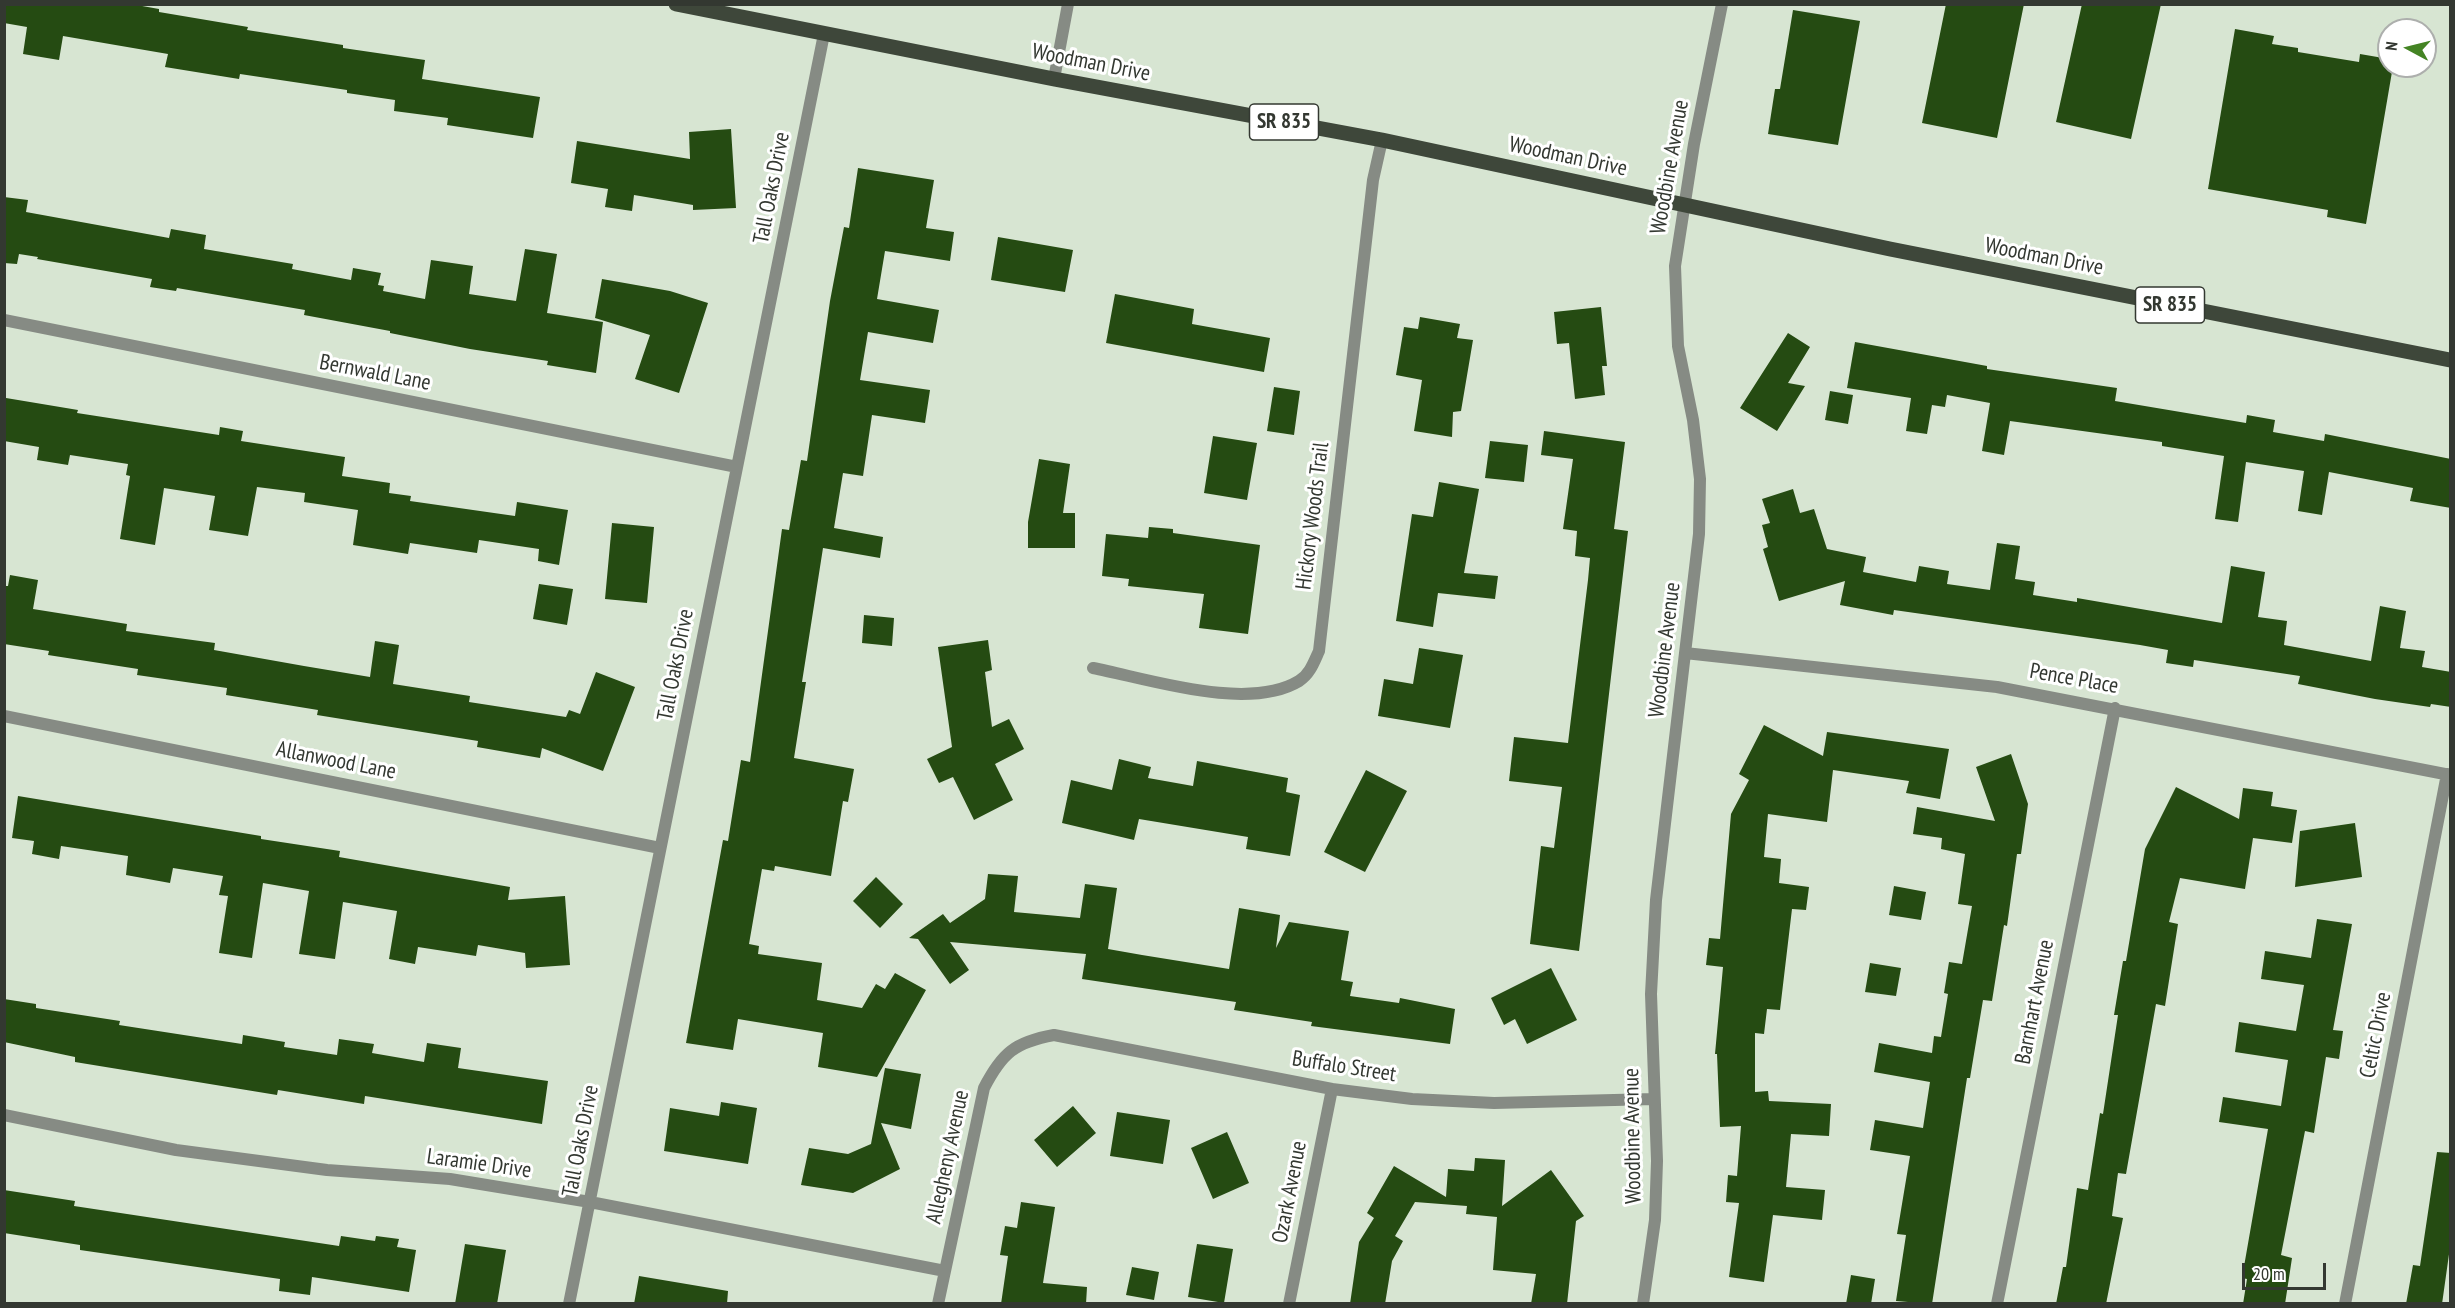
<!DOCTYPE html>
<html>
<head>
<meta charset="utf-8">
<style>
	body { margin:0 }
	#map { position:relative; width:2455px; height:1308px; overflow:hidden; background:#d7e5d2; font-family:"PT Sans Narrow",sans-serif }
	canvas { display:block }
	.frame { position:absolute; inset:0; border:6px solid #333831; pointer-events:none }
	.north { position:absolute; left:2377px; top:18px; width:60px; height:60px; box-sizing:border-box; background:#fff; border:2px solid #adafad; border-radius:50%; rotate:277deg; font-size:16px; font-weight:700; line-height:24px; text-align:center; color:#333831 }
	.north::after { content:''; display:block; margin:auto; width:21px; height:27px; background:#448424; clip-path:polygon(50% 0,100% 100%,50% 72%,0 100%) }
	.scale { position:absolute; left:2242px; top:1263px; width:84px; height:27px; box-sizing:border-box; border:3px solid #333831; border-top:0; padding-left:8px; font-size:18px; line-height:21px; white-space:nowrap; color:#333831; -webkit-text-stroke:4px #fff; paint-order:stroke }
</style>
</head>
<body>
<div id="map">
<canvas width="2455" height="1308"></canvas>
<div class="frame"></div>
<div class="north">N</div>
<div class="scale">20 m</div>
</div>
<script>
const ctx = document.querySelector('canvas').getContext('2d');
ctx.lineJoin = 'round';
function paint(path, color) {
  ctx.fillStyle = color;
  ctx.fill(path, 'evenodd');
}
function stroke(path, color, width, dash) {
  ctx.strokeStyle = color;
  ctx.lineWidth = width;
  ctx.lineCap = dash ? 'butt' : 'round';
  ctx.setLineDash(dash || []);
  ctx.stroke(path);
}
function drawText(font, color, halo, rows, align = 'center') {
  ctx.font = font + ' "PT Sans Narrow",sans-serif';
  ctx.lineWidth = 6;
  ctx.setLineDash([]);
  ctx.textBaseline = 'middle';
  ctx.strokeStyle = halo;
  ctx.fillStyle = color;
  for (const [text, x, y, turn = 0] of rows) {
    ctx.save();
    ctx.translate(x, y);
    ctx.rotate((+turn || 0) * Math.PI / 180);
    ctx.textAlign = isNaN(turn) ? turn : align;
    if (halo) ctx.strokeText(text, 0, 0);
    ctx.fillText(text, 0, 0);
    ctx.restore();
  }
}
const building = new Path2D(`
	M4 4H131L159 9V12L248 27 247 30 343 45V48L425 60 422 79 540 97 533 138 447 125 448 118 394 111 395 100 347 93V90L240 74 239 79 165 67 168 54 63 36 59 60 23 54 27 27 4 23Z
	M1946 4H2024L1997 138 1922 123Z
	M2082 4H2161L2131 139 2056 122Z
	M1793 10 1860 21 1838 145 1768 134 1775 89H1780Z
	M2235 29 2274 36 2272 44 2298 48V52L2359 62 2360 54 2389 59V66H2393L2366 224 2327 217 2328 210 2208 189Z
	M731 129 736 208 693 210V205L634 195 632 211 605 207 608 189 571 183 577 141 690 159 689 132Z
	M858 168 934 180 926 228 954 232 950 261 885 251 877 299 939 310 933 343 868 332 860 380 930 390 925 423 872 415 863 476 843 473 834 528 883 537 880 558 823 548 802 682H806L794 758 854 769 848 802 843 801 831 876 775 866 774 871 762 869 749 944 759 946 758 954 822 963 817 1000 862 1008 876 984 885 989 895 973 926 990 877 1077 818 1067 823 1033 738 1019 733 1050 686 1043 723 840 728 841 741 760 750 762 782 529 789 530 801 460 807 461 830 301 844 227 849 228Z
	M4 197 28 200 26 212 169 238 171 229 206 235 204 249 293 264 292 269 351 280 353 268 381 273 378 285 384 286 383 291 425 299 431 260 473 266 469 294 516 301 525 249 557 254 547 313 603 322 596 373 547 365 548 361 470 349 390 333V331L304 315 305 310 177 288 176 291 150 287 152 279 37 259 38 257 19 254 17 264 4 263Z
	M998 237 1073 250 1065 292 991 280Z
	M602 279 670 291 708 303 679 393 635 379 650 335 595 318Z
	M1115 294 1194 309 1192 324 1270 338 1264 372 1106 343Z
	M1601 307 1607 366H1602L1605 395 1575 399 1569 343 1557 344 1554 312Z
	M1420 317 1460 324 1457 338 1473 340 1461 411 1453 412 1452 437 1414 431 1422 380 1396 375 1404 327 1418 329Z
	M1788 333 1810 347 1788 383 1805 386 1777 431 1740 408Z
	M1855 342 1987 366V369L2117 388 2115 401 2246 423 2247 415 2275 420 2273 432 2324 441 2325 434 2451 459V508L2410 501 2413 488 2329 472 2322 515 2298 511 2304 471 2246 462 2238 522 2215 519 2224 456 2162 446V442L2010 421 2004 455 1982 451 1990 403 1947 395 1945 407 1932 405 1927 434 1906 431 1911 398 1847 388Z
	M1274 387 1300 391 1294 435 1267 431Z
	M1830 391 1853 395 1848 424 1825 420Z
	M6 398 78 410 77 413 219 435 220 427 243 431 241 441 345 457 342 476 390 483 389 493 411 496 410 501 515 516 517 502 568 510 559 565 538 561 539 549 479 540 477 553 410 543 408 554 353 545 358 510 304 502 305 493 257 487 248 536 209 530 215 496 164 488 155 545 120 539 130 476 126 475 128 464 70 455 68 465 37 460 39 447 4 441Z
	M1544 431 1625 442 1614 529 1628 531 1579 951 1530 944 1541 846 1554 848 1562 787 1509 781 1514 737 1568 743 1588 580 1590 558 1575 556 1577 531 1563 529 1573 459 1541 455Z
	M1213 436 1257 443 1247 500 1204 493Z
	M1490 441 1528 445 1524 482 1485 478Z
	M1039 459 1070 464 1063 513H1075V548H1028V522Z
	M1439 482 1479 489 1464 573 1498 576 1495 599 1438 593 1433 627 1396 621 1412 514 1433 517Z
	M1793 489 1800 513 1814 509 1827 549 1866 557 1863 572 1916 582 1919 566 1949 571 1947 584 1990 590 1997 543 2020 546 2015 579 2035 582 2033 595 2077 602V598L2222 623 2231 566 2265 572 2258 617 2287 621 2284 645 2371 661 2380 606 2406 611 2400 648 2425 651 2422 667 2451 672V707L2431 704 2430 707 2375 699 2298 684 2300 676 2194 660 2193 667 2166 663 2168 650 2140 645 1894 610 1893 615 1840 605 1845 581 1779 601 1763 549 1768 547 1762 525 1770 523 1762 499Z
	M612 523 654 527 647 603 605 599Z
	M1149 527 1173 529V533L1260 545 1248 634 1199 628 1204 594 1128 586 1129 579 1102 576 1106 534 1148 538Z
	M10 575 38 580 33 609 127 624 126 631 215 643 214 650 304 666 370 677 375 641 399 645 393 684 470 696 469 702 566 717 569 710 580 714 596 672 635 687 603 771 542 748 540 758 477 747 478 741 317 715 318 710 226 695 227 688 137 675 138 669 48 655 49 651 4 644V586H8Z
	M539 584 573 589 567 625 533 619Z
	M864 615 894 618 892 646 862 643Z
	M988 640 992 670 985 672 992 727 1009 719 1024 749 995 764 1013 800 974 820 953 777 939 783 927 759 952 747 938 647Z
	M1419 648 1463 655 1450 728 1378 716 1384 679 1413 684Z
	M1764 725 1823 756 1827 732 1949 749 1940 799 1906 793 1909 781 1833 770 1827 822 1768 814 1764 857 1781 859 1779 883 1809 887 1806 910 1792 909 1780 1010 1767 1009 1764 1034 1755 1033V1092L1768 1091 1769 1101 1831 1104 1829 1136 1791 1134 1786 1187 1825 1190 1822 1220 1773 1215 1764 1282 1729 1277 1739 1203 1726 1202 1728 1175 1737 1176 1741 1126 1720 1127 1717 1054H1715L1723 967 1706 965 1709 938 1720 939 1731 814 1749 780 1739 774Z
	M2011 754 2028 804 2021 854H2017L2007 926 2004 925 1992 1001 1983 1000 1970 1078H1967L1932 1304 1896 1301 1906 1235 1897 1234 1910 1156 1870 1150 1875 1120 1923 1128 1930 1082 1874 1072 1879 1043 1932 1053 1934 1036 1941 1037 1948 994 1944 993 1949 962 1962 964 1972 906 1958 904 1965 854 1941 849 1942 838 1913 834 1917 807 1995 821 1976 767Z
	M1119 759 1151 767 1148 778 1193 786 1197 761 1288 778 1286 792 1300 795 1290 856 1246 849 1248 837 1139 819 1134 840 1062 823 1071 780 1112 790Z
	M1366 770 1407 791 1365 872 1324 852Z
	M2176 787 2239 819 2243 788 2273 792 2271 806 2297 810 2292 843 2253 838 2245 889 2180 878 2169 922 2178 924 2165 1006 2156 1004 2126 1174 2118 1173 2112 1216 2123 1218 2106 1304H2056L2063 1267H2066L2077 1188 2088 1190 2100 1113 2103 1114 2118 1015H2114L2123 961H2126L2145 849Z
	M18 796 261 836V839L340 851 339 857 510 887 508 900 565 896 570 965 526 968 525 953 478 945 476 956 418 947 415 964 389 959 397 911 343 902 335 959 299 954 309 891 263 883 252 958 219 953 228 896 219 895 223 876 173 868 170 883 126 875 128 856 61 846 59 859 32 854 34 841 12 838Z
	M2355 823 2362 877 2295 887 2300 831Z
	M988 874 1018 876 1014 912 1080 918 1085 884 1117 888 1108 949 1142 955 1229 969 1239 908 1280 915 1276 948 1289 922 1349 931 1341 980 1353 982 1350 996 1399 1003 1400 998 1455 1009 1450 1044 1311 1026 1312 1022 1234 1010 1236 1002 1082 979 1086 954 950 942 969 970 950 984 918 939 909 938 943 914 950 923 985 899Z
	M876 877 903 904 880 928 853 901Z
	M1894 886 1926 892 1921 920 1889 915Z
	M2317 919 2352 924 2333 1030 2343 1031 2339 1059 2326 1057 2314 1133 2305 1131 2281 1255 2292 1258 2285 1304H2243L2247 1279 2242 1278 2268 1129 2219 1122 2223 1097 2281 1106 2288 1060 2235 1052 2239 1022 2296 1031 2304 985 2261 979 2265 951 2311 958Z
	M1870 963 1901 968 1896 996 1865 992Z
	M1551 968 1577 1020 1527 1044 1515 1019 1504 1025 1491 998Z
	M4 999 36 1004V1008L120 1021 119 1025 242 1044 243 1035 285 1042 284 1047 337 1055 339 1039 374 1044 372 1053 424 1062 427 1043 461 1048 458 1068 548 1081 542 1124 365 1096 364 1104 278 1090 277 1095 75 1062V1057L4 1042Z
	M885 1068 921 1074 911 1129 881 1123 900 1169 853 1193 801 1185 809 1148 848 1154 871 1144Z
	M721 1102 757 1108 748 1164 664 1151 670 1108 719 1116Z
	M1073 1106 1096 1133 1057 1167 1034 1140Z
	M1117 1112 1170 1120 1163 1164 1110 1156Z
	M1227 1132 1249 1183 1213 1199 1191 1148Z
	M2437 1152 2451 1153V1240L2442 1304H2406L2413 1265 2420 1266Z
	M1475 1158 1505 1160 1502 1206 1551 1170 1584 1216 1576 1221 1567 1304H1531L1536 1274 1493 1270 1497 1217 1466 1214 1467 1206 1415 1202 1395 1236 1403 1241 1392 1261 1385 1304H1350L1359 1242 1374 1218 1367 1213 1394 1166 1446 1197 1448 1169 1474 1171Z
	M4 1190 75 1201 74 1206 339 1246 341 1236 375 1241 376 1236 399 1239 397 1247 416 1250 409 1292 312 1277 310 1295 279 1291 280 1279 80 1250V1245L4 1233Z
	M1021 1202 1055 1207 1043 1283 1087 1287 1086 1304H1001L1008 1256 1000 1255 1005 1226 1017 1228Z
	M465 1244 506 1250 497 1304H455Z
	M1197 1244 1233 1249 1224 1303 1188 1297Z
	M1132 1267 1159 1272 1154 1300 1126 1295Z
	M1851 1275 1875 1279 1871 1304H1846Z
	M639 1276 728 1291 727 1304H634Z`);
const street = new Path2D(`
	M1054 79 1068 4
	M4 320 737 467
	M1685 653 1997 687 2450 775
	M1093 668C1149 679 1248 712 1299 681 1310 674 1314 662 1319 651L1373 180 1382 140
	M4 716 660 848
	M4 1115 176 1150 327 1170 450 1179 590 1202 945 1271
	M569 1304 824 34
	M938 1304 984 1088C1002 1053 1015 1042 1054 1035L1332 1089 1412 1099 1494 1103 1654 1099
	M1289 1304 1332 1089
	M1643 1304 1655 1220 1657 1161 1651 994 1656 900 1699 534 1700 479 1693 420 1678 346 1675 266 1694 144 1722 4
	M1997 1304 2115 708
	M2345 1304 2447 774`);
const primary = new Path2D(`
	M676 4 1054 79 1382 140 1890 249 2450 360`);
const shields = [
	[1284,122,69],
	[2170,305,69]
];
const shieldNames = [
	["SR 835",1284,122],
	["SR 835",2170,305]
];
const streetNames = [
	["Woodman Drive",1091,63,11],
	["Woodman Drive",1568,157,12],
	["Woodbine Avenue",1670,167,-80],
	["Tall Oaks Drive",772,188,-79],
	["Woodman Drive",2044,257,11],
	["Bernwald Lane",375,373,11],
	["Hickory Woods Trail",1313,516,-83],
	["Woodbine Avenue",1665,650,-83],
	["Tall Oaks Drive",676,665,-79],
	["Pence Place",2074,679,10],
	["Allanwood Lane",336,761,11],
	["Barnhart Avenue",2035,1002,-79],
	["Celtic Drive",2376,1035,-79],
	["Buffalo Street",1344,1067,9],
	["Woodbine Avenue",1633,1136,-91],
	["Tall Oaks Drive",581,1141,-79],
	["Allegheny Avenue",948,1157,-78],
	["Laramie Drive",479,1164,8],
	["Ozark Avenue",1290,1192,-79]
];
paint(building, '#254b12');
stroke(street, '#868b84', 12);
stroke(primary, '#3e473a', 15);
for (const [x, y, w] of shields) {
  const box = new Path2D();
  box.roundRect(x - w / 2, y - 18, w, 36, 4.5);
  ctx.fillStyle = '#fff';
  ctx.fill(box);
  stroke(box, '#333831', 1.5);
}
drawText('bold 21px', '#333831', null, shieldNames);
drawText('22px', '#333831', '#fff', streetNames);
</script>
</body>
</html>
